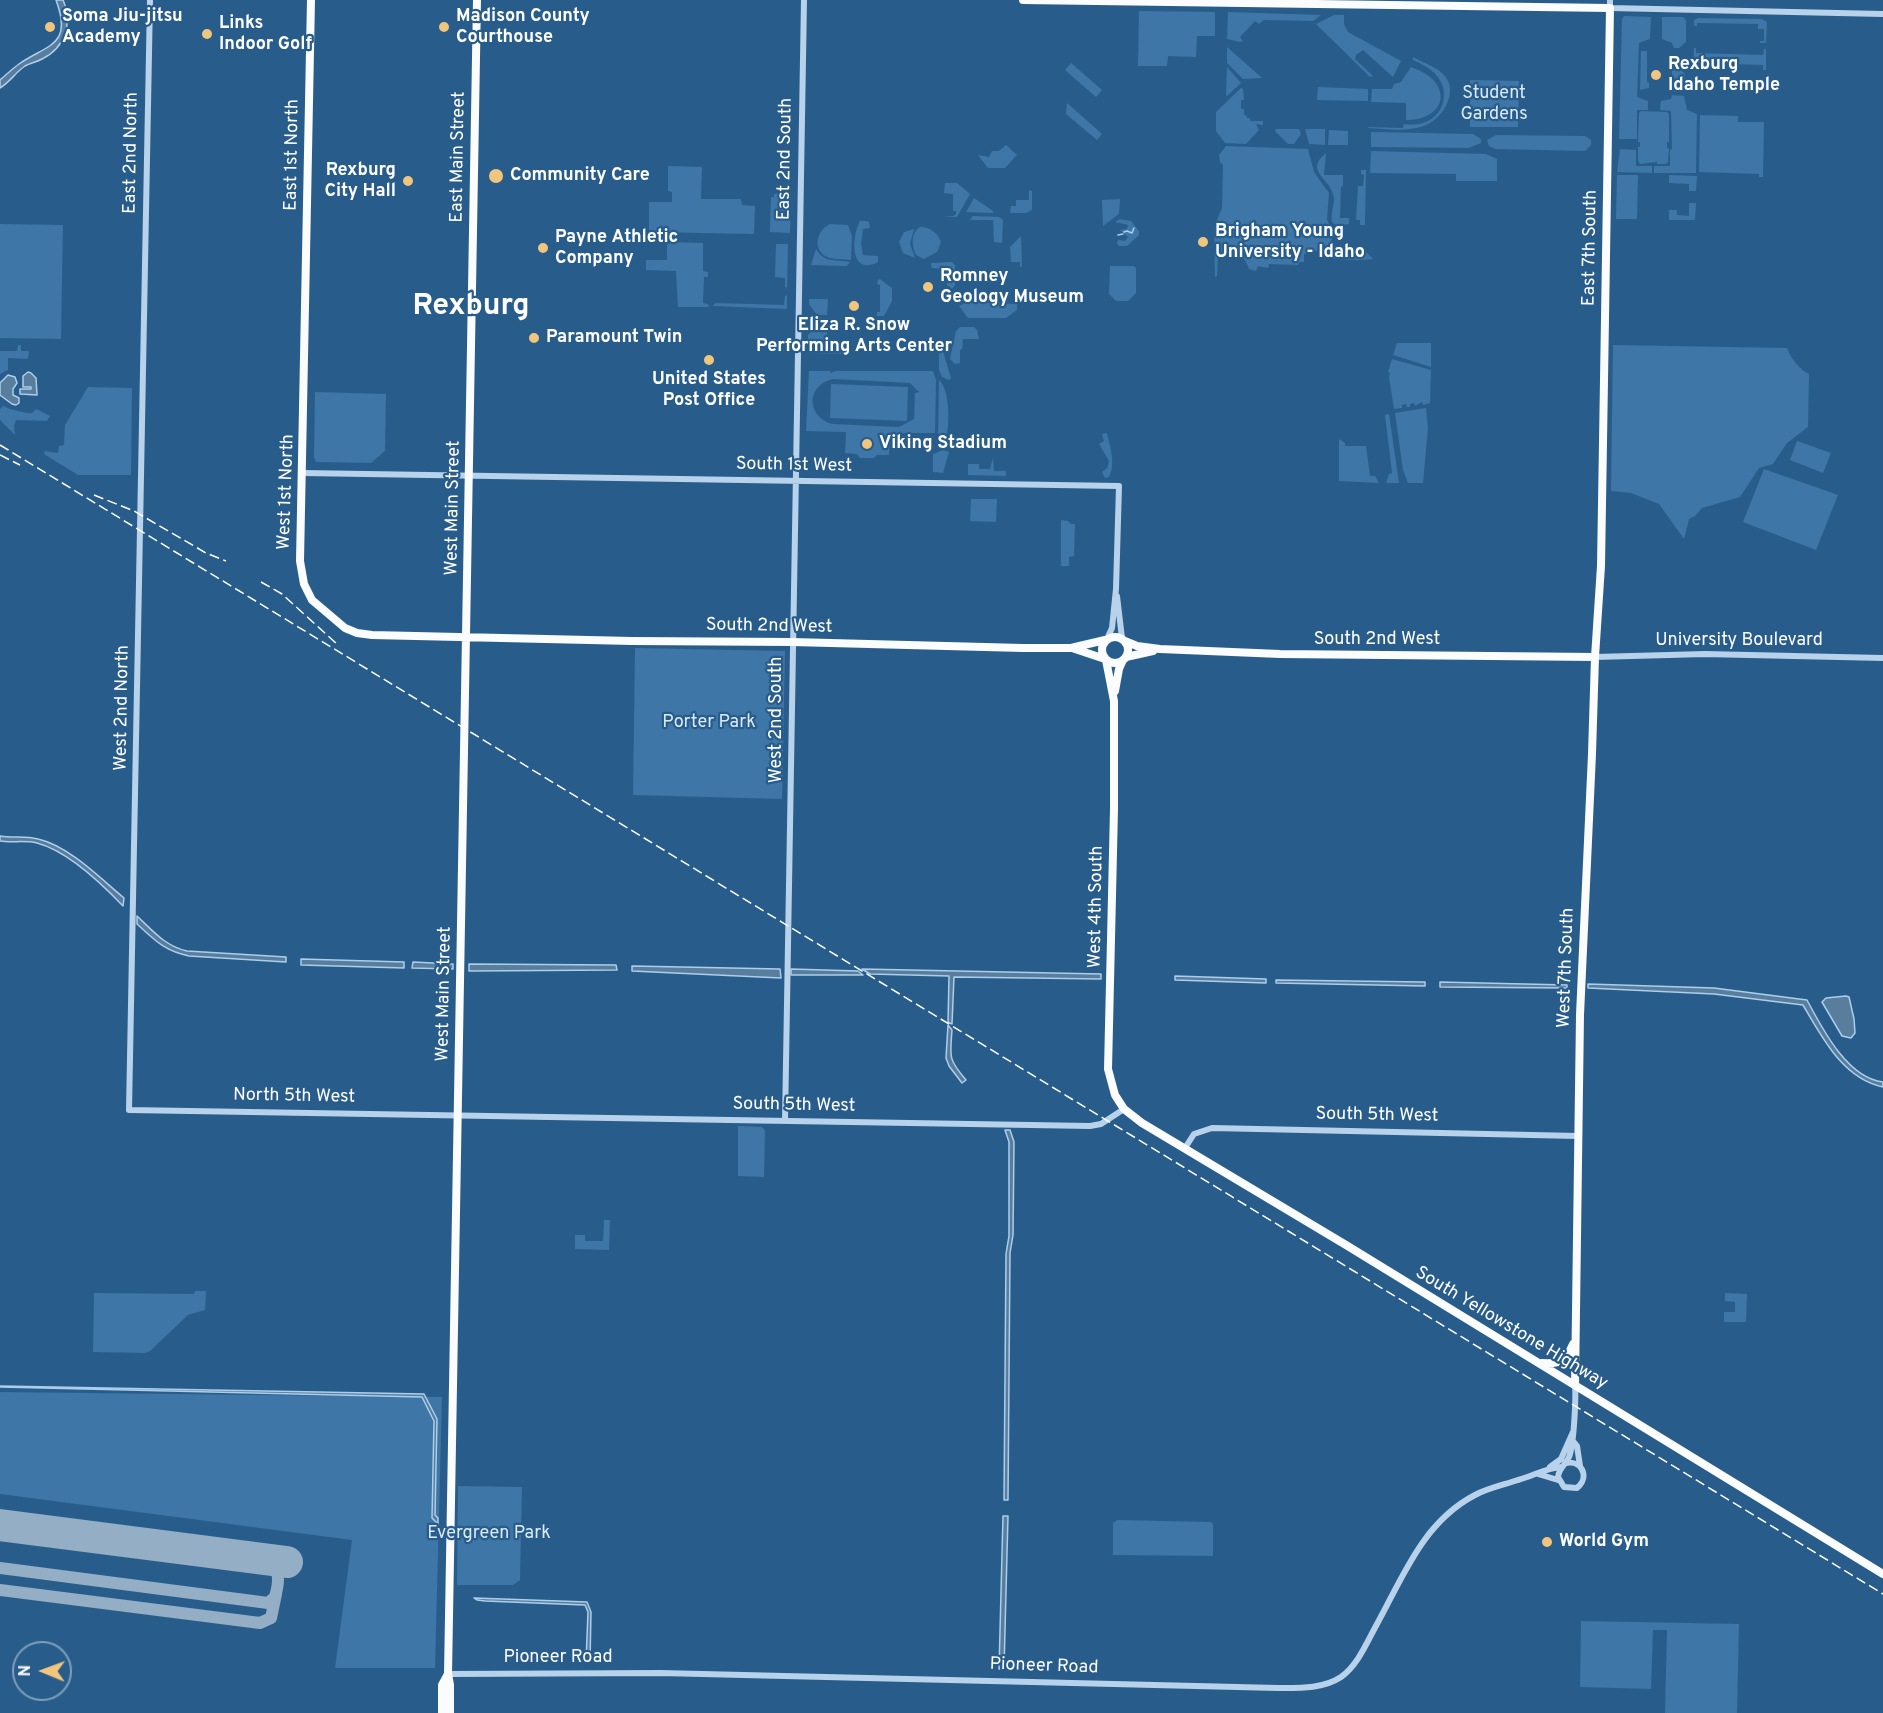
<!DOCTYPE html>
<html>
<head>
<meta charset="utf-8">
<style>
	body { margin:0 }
	#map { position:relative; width:1883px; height:1713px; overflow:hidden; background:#285d8b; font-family:Overpass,sans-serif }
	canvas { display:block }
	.north { position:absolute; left:12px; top:1641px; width:60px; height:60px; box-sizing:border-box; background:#285d8b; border:2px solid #7e9eb9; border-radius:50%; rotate:271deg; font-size:16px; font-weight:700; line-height:24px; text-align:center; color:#fff }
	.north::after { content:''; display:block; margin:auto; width:21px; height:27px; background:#f1c57d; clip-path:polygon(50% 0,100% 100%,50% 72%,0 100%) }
</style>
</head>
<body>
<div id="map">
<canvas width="1883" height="1713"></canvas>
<div class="north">N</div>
</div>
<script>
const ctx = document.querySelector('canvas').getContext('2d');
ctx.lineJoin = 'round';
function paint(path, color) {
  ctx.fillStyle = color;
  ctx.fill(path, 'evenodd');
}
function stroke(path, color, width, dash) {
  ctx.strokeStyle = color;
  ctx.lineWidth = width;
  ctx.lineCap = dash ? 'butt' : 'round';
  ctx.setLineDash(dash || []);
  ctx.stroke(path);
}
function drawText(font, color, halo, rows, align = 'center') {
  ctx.font = font + ' Overpass,sans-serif';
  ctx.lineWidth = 4.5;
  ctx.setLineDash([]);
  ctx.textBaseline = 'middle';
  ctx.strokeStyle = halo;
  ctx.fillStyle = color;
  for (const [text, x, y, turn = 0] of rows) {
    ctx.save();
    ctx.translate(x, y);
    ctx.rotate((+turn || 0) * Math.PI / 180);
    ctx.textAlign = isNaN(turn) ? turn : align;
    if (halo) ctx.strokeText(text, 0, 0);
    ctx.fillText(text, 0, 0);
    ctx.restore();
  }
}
const green = new Path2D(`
	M1139 11 1215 12V36H1197L1196 57 1168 56 1167 66H1138Z
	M1228 12 1321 15 1313 21 1264 20 1259 24 1255 21 1240 37 1243 41 1240 42 1227 39Z
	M1334 15H1344V24L1348 32 1401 61 1393 77 1363 50 1356 55 1355 59 1373 76 1370 77 1316 24Z
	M1624 16 1651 17 1650 39 1639 43 1637 97 1648 101V110H1637V139H1619L1622 19Z
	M1662 17H1683L1686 20V42L1679 48H1674L1672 43 1662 39Z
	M1698 18 1762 19 1767 22 1766 43H1760V41H1764V29H1758V24L1697 23V26H1694V20Z
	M1227 47 1262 78 1243 79 1227 63Z
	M1694 48H1696V53L1763 55 1764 49H1766V70H1763V65L1696 63V69H1693Z
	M1641 51H1647V82L1649 83V88L1640 90Z
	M1413 57C1422 62 1434 66 1442 73 1461 90 1443 119 1424 126 1407 132 1387 129 1368 128L1369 127 1403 128 1404 124C1412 125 1420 125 1428 121 1445 113 1449 90 1437 76 1431 68 1421 64 1413 60Z
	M1071 63 1102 90 1096 97 1065 70Z
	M1672 66H1677L1685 74 1684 92H1672Z
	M1227 67 1241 83 1227 96 1226 95Z
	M1411 67C1419 70 1430 75 1435 82 1452 105 1428 121 1406 120V103L1371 102 1372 89H1392L1394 84 1401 82Z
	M1470 80 1519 81 1518 127H1470Z
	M1318 87 1368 89V101L1317 100Z
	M1241 88 1243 89 1244 100H1241V109H1244V115H1246L1247 118H1250V121H1263V125L1256 124 1259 130 1246 144 1225 143 1216 131V112Z
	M1672 95 1684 96 1687 110 1697 114 1696 173H1654V166H1670V150L1672 149 1671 111 1660 110 1661 101 1671 99Z
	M1067 103 1102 134 1097 140 1066 114Z
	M1641 111 1667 112 1669 114V142H1667V148H1669L1668 162 1666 164H1657V162L1640 164 1638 161V147H1640V142H1638L1639 113Z
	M1700 115 1738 116V122H1764L1763 177H1759V174L1699 172Z
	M1276 129H1299L1301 134 1294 144H1288L1275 131Z
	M1305 129H1325V145L1309 144Z
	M1329 130 1348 131V145H1328Z
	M1371 132 1473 134 1481 139V143L1469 148 1371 147Z
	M1496 135 1585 136 1591 140V145L1585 151 1495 149 1489 146 1487 140Z
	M1006 145 1017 155 1005 168H988L978 155 989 157 992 151H999Z
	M1226 146 1308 149 1314 172 1329 193 1327 219 1333 234 1330 244C1325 247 1309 254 1304 254V262H1299L1298 265 1269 264 1268 268 1258 266 1256 271 1249 269C1244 252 1233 253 1218 253L1217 276 1215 277 1214 227 1222 208 1223 165 1220 162 1219 155Z
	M1620 149 1636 150V166H1652V173L1617 172Z
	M1371 151 1486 154 1497 159V181H1456V174L1370 173Z
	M1326 153 1324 175H1343V186L1341 187 1340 218H1349V224L1337 226 1332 222C1330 212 1336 203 1333 194 1329 178 1304 171 1326 153Z
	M668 166 702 167 701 199H741L742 205 755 206 754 234 649 232V202H672V192L668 191Z
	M1361 170H1366L1365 225H1360V220H1356L1358 186H1363L1364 175 1361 174Z
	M1617 175H1638L1637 219H1616Z
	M1669 175 1697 176 1696 191H1689V184L1669 183Z
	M945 183H957L970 194 957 217H944L953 216 956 214V211H953V194L944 193Z
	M1029 190 1032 191V210L1026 213H1010L1011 206H1016V200H1029Z
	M781 193H791L790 233 770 232 771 197H774V194Z
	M974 198 993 211V213L966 212Z
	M1120 199 1119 214 1103 226 1102 200Z
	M1689 203H1696L1695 220H1669V210H1677V215L1689 216Z
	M973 216 999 217 1003 220 1002 243 994 242 993 220H970Z
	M1120 219 1131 221 1139 231V235L1127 246H1119L1117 243 1118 240 1125 241 1128 237 1120 230 1127 229 1128 225 1115 222Z
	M865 221 869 222 870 228 863 229 861 244 863 255 878 256V262C850 277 851 237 860 221Z
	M0 224 63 225 61 339 0 338Z
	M830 224 848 225 852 236 851 260C844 259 837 260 830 258 812 253 815 231 830 224Z
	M920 227C930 227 938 233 941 242L937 252 924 259 916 255C912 245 910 234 920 227Z
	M914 229 910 244 915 258 903 253 899 242 904 232Z
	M1021 236 1022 267H1020V262H1011L1010 247Z
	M667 242 703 243V271L708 272V277H704L703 303 708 304 709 307H678L676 271 646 270V260H667Z
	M776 244H788L787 289 785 286V278L775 277Z
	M1339 246 1362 248 1373 259C1355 262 1338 258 1320 258L1322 254 1331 252Z
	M816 249C825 264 836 259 850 262L847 266 811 265Z
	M952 262 955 265V285L952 289 947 285V269L932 268 931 263Z
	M1110 266H1133L1136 268V293L1128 301H1116L1109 294Z
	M880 279 892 288V301L884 316H877V312H880V285L877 284 878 280Z
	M787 295V309L713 306 715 303 784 305 785 296Z
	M809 299H828L827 315H817L809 304Z
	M965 300H971L972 302 1017 304V310L1006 318H968L959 306 965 303Z
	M819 323 827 324V343L831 344 830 348H849L850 354 808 353V335Z
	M960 327H974L977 330 979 339H963L962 349 960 350V363L955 364 950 359 956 331Z
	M939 338 951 378 949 380 942 377 939 370Z
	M1397 343H1431V367L1393 355Z
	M18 345H21V351H29L28 359 8 358V370L0 374V351H17Z
	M1613 345 1787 348C1792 360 1798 368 1809 374L1808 427 1787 443 1773 464 1759 468 1740 497 1702 508 1695 516 1689 519 1684 539 1659 504 1631 493 1611 491Z
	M1392 359 1431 370 1430 403 1423 405 1422 402 1415 406 1414 403 1410 404V407H1407L1406 404 1402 405V408L1394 409 1389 377 1390 373 1388 372Z
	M809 371H830L831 373 835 371H933L936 380 935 433H890L889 455H877L874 458H860L857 454 845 453 846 432 806 431ZM833 379 910 383 919 392 915 393 914 419 899 427 832 424C806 416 806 385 833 379Z
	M939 380C951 390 950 432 944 445L938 437Z
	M831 384 908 387 907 421 830 418Z
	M88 387 132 388 131 475H78L44 454 45 451 58 453 59 446 64 445 65 425Z
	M315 392 386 394 385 451 371 463 316 462 314 458Z
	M3 406C8 409 27 414 32 413L36 409 50 416 47 421 16 420 14 426 15 435 0 420V409Z
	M1426 408 1428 428 1423 483H1408L1403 470 1395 413Z
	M1389 414 1399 483H1386L1389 474 1392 473 1385 415Z
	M1107 433C1110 448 1116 463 1109 477L1105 478 1102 472 1107 468 1109 461 1099 444 1104 441 1102 434Z
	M1339 439 1345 443V446H1366L1370 476H1375L1379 483 1339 481Z
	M1797 441 1831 453 1823 473 1790 460Z
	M943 450 949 452 943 473 933 472V454Z
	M993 458 994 471H1006V476L968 475V464H979V469H990Z
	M1764 469 1838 495 1816 550 1743 522Z
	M971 499H997L996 522 970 521Z
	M1061 520 1068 521 1071 524H1075L1074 556 1069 557V566H1061Z
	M635 648 785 651 782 799 633 795Z
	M738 1126 762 1127 765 1131 764 1177 738 1176Z
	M604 1220H610L609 1250 575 1249V1235H585V1241H603Z
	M195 1291H206L205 1310 188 1315 150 1351 145 1353 93 1352 94 1293 194 1294Z
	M1725 1293 1747 1294 1746 1322H1724V1312H1735V1302L1725 1301Z
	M0 1392 442 1397 435 1668H335L352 1540 0 1494Z
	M458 1486 522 1487 520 1580 513 1585H457Z
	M1117 1520 1211 1522 1213 1524V1556L1113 1555V1523Z
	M1581 1621 1739 1624 1737 1713H1665L1667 1630H1653L1651 1689 1580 1687Z`);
const water = new Path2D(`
	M56 0H63C73 23 65 48 42 59 37 62 30 63 25 66 15 73 10 82 0 88V80C6 75 12 69 19 64 48 44 73 46 56 0Z
	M28 372 31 373 36 378 37 395 20 394V389H31V387H23V376Z
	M8 375 15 377 17 383 13 389V395L19 398V403L16 405 12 404 0 395V383Z
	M0 836C13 838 26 836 38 839 69 846 100 878 124 898L123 906C102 884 68 851 37 843 25 840 12 843 0 841Z
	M137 916C153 931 165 946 187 951L286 957V962L189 956C164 951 155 940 137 924Z
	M301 959 404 962V968L301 965Z
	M413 962 453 964V969L412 968Z
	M469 964 616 965 617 970 469 971Z
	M632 966 780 969 781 978 632 971Z
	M791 969 858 971 863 975H791Z
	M862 969 1101 974V979L954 977 952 1024 948 1022 949 976 870 974Z
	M1175 976 1266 979V983L1175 980Z
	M1276 980 1425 982V986L1276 983Z
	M1440 982 1567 985V988L1440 987Z
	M1588 984 1714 988 1807 1000C1822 1028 1847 1078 1883 1082V1087C1843 1079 1822 1037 1803 1005L1714 994 1588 988Z
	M1846 996 1849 997 1854 1019 1855 1033 1851 1038 1842 1036 1822 1002 1826 998Z
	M948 1025 952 1030C950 1057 948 1059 966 1080L962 1083 949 1066 946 1058Z
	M1005 1130H1010L1014 1142 1013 1235 1010 1253 1008 1500H1004L1006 1254 1009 1236V1142Z
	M0 1386 424 1394 437 1419 435 1515 438 1518V1524L432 1518 434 1421 422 1397 0 1387Z
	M1003 1516H1008L1004 1669H999Z
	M474 1598 587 1602 591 1612 590 1662H586L588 1612 585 1605 485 1601 477 1600Z`);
const stream = new Path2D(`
	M1124 232 1127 231 1132 233 1134 228
	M1118 235 1123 234`);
const taxiway = new Path2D(`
	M0 1568 268 1603 275 1597C279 1583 281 1570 268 1560
	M0 1590 260 1623 271 1618 276 1594`);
const runway = new Path2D(`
	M0 1525 287 1562`);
const minor = new Path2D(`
	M150 0 129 1110 1090 1126 1101 1124 1124 1109
	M1610 0V8L1883 14
	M303 473 1119 486 1116 589 1112 628 1107 639
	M1117 596 1122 638
	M1595 657 1705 654 1883 658
	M785 1121C792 748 797 374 804 0
	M1185 1148 1194 1134 1212 1128 1578 1136
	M1573 1441 1577 1446 1580 1466
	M1566 1463C1582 1460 1590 1477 1577 1488L1564 1487 1558 1477C1559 1467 1566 1465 1569 1457 1574 1445 1576 1398 1575 1385
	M1550 1467 1561 1459 1573 1432
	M1538 1474 1558 1480
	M448 1674 661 1673 1278 1688C1299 1688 1323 1689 1341 1677 1358 1665 1367 1642 1377 1624 1403 1577 1423 1522 1475 1495 1488 1488 1503 1485 1518 1480 1533 1476 1546 1468 1561 1467`);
const major = new Path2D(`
	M311 0 300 561 304 584 312 600 345 628 357 633 372 635 632 641 792 642 1023 648H1071L1105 640
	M1023 0 1610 8 1601 566 1595 657 1592 754 1580 1015 1575 1385
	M1102 650a13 13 0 1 1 26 0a13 13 0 1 1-26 0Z
	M1125 641 1137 646 1160 649 1280 654 1595 657
	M1072 648 1105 659
	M1126 657 1153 651
	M1106 660 1114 701V809L1108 1069 1115 1095 1124 1109 1142 1123 1346 1245 1883 1574
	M1115 691 1119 669 1123 660
	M1542 1363C1563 1364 1565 1362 1573 1344
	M442 1713V1685L448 1674
	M450 1713V1685L448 1674 477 0`);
const rail = new Path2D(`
	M0 445 1883 1594
	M0 455 20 465
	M94 495 134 511 206 553 226 561
	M261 582 282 594 338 645`);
const markers = [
	[50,27,6,"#f1c57d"],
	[444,27,6,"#f1c57d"],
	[207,34,6,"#f1c57d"],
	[1656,75,6,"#f1c57d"],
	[496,176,8,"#f1c57d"],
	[408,181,6,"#f1c57d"],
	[1203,242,6,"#f1c57d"],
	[543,248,6,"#f1c57d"],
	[928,287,6,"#f1c57d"],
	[854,306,6,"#f1c57d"],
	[534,338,6,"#f1c57d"],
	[709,360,6,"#f1c57d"],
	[867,444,6,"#f1c57d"],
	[1547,1542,6,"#f1c57d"]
];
const poiNames = [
	["Soma Jiu-jitsu",62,17],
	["Academy",62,38],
	["Madison County",456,17],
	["Courthouse",456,38],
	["Links",219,24],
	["Indoor Golf",219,45],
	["Rexburg",1668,65],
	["Idaho Temple",1668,86],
	["Rexburg",396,171,"right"],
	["City Hall",396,192,"right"],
	["Community Care",510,176],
	["Brigham Young",1215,232],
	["University - Idaho",1215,253],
	["Payne Athletic",555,238],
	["Company",555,259],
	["Romney",940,277],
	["Geology Museum",940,298],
	["Eliza R. Snow",854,326,"center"],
	["Performing Arts Center",854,347,"center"],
	["Paramount Twin",546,338],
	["United States",709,380,"center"],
	["Post Office",709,401,"center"],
	["Viking Stadium",879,444],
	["World Gym",1559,1542]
];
const parkNames = [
	["Student",1494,94],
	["Gardens",1494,115],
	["Porter Park",709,723],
	["Evergreen Park",489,1534]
];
const streetNames = [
	["East 2nd North",132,153,-89],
	["East 1st North",293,155,-89],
	["East Main Street",459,157,-89],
	["East 2nd South",786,159,-89],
	["East 7th South",1591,248,-89],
	["South 1st West",794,466,1],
	["West 1st North",287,492,-88],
	["West Main Street",454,508,-89],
	["South 2nd West",769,627,1],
	["South 2nd West",1377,640],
	["University Boulevard",1739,641],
	["West 2nd North",123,708,-89],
	["West 2nd South",777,720,-90],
	["West 4th South",1097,907,-89],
	["West 7th South",1567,968,-88],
	["West Main Street",445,994,-89],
	["North 5th West",294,1097,1],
	["South 5th West",794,1106,1],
	["South 5th West",1377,1116,1],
	["South Yellowstone Highway",1511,1329,31],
	["Pioneer Road",558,1658],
	["Pioneer Road",1044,1667,2]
];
const townNames = [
	["Rexburg",471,308]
];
paint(green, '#3d76a7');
paint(water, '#597d9d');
stroke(water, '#acceea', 1.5);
stroke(stream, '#acceea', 1.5);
stroke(taxiway, '#94aec5', 12);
stroke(runway, '#94aec5', 32);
stroke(minor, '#b7d2ea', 6);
stroke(major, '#fafcfe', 8);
stroke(rail, '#fff', 1.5, [10, 4.5]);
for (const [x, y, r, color] of markers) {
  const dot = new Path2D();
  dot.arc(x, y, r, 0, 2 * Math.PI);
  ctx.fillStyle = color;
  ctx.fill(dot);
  stroke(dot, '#285d8b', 2);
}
drawText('bold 18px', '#fff', '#285d8b', poiNames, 'left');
drawText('18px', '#dbebf7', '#285d8b', parkNames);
drawText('18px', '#fff', '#285d8b', streetNames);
drawText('bold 30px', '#fff', '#285d8b', townNames);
</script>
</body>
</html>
